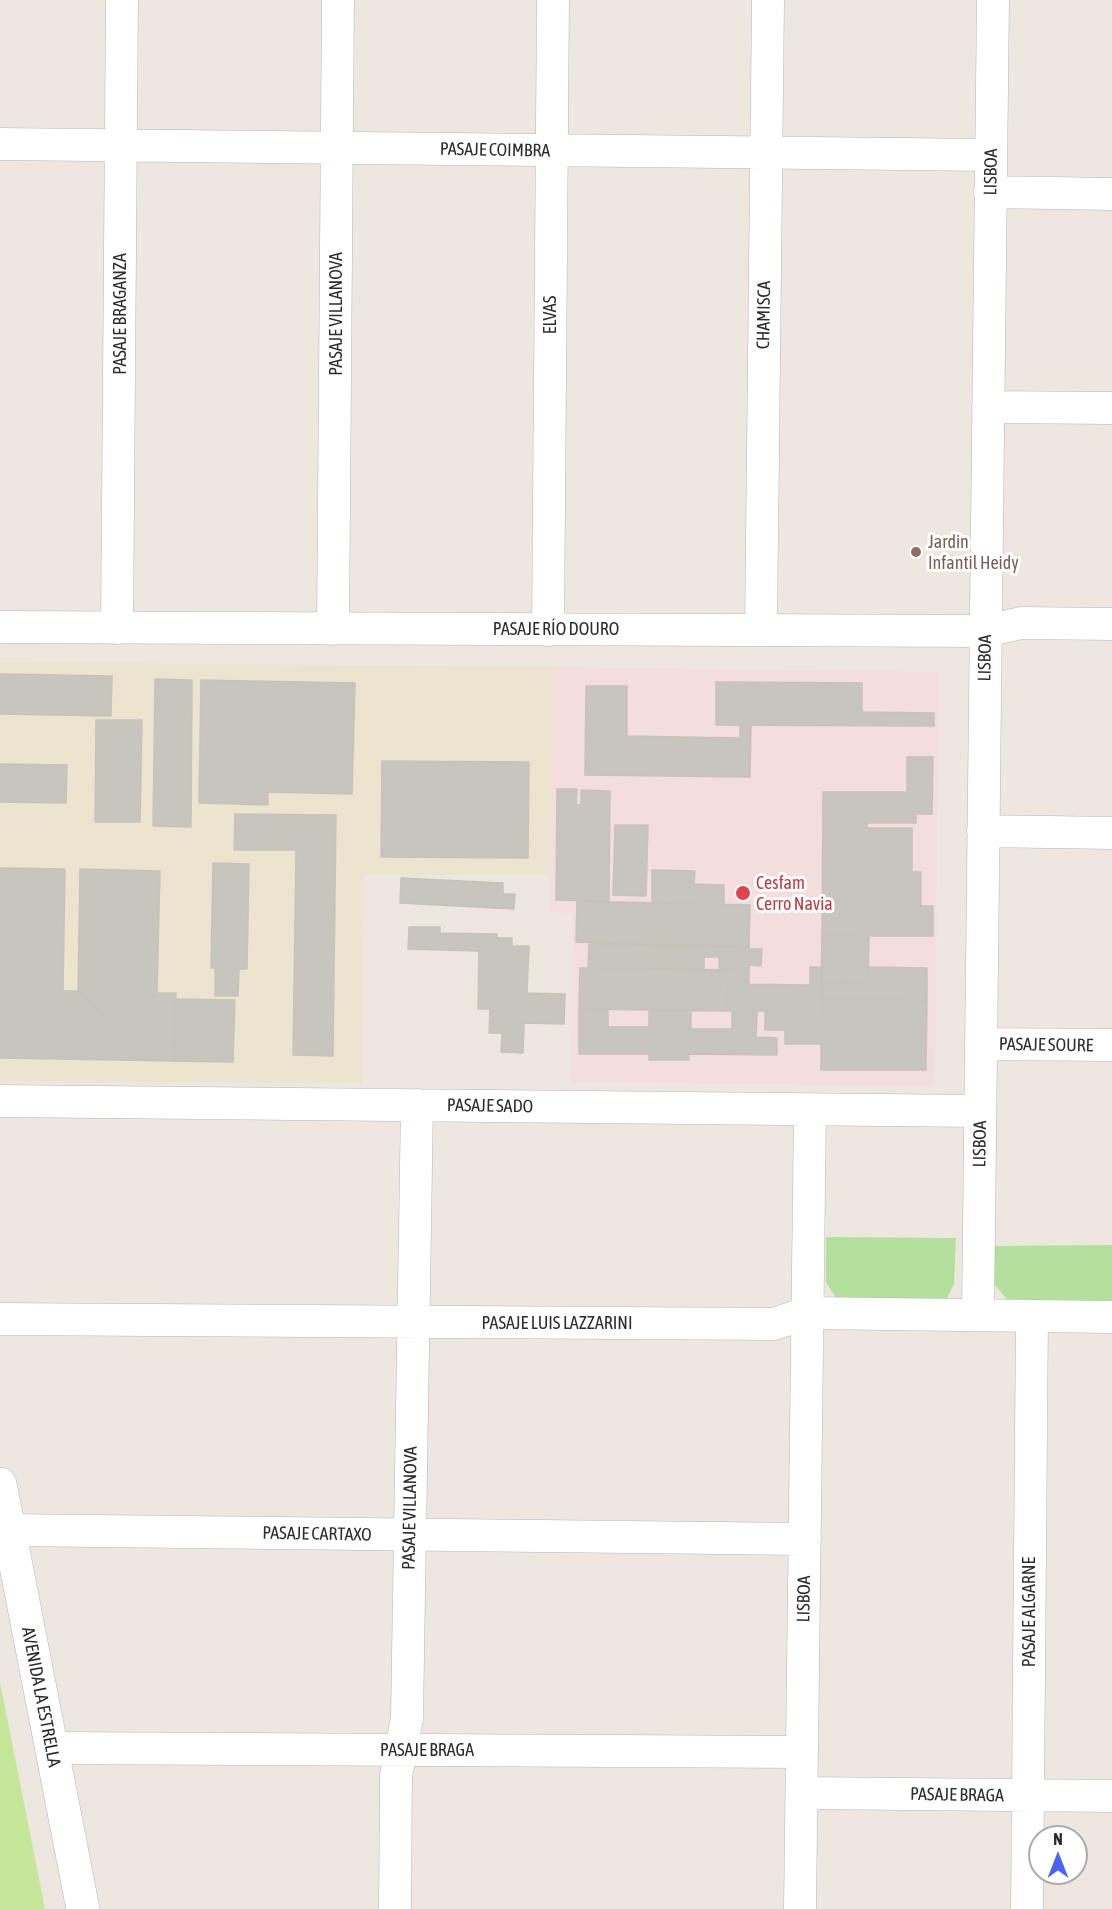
<!DOCTYPE html>
<html>
<head>
<meta charset="utf-8">
<style>
	body { margin:0 }
	#map { position:relative; width:1112px; height:1909px; overflow:hidden; background:#ede7df; font-family:"Asap Condensed",sans-serif }
	canvas { display:block }
	.north { position:absolute; left:1028px; top:1825px; width:60px; height:60px; box-sizing:border-box; background:#fff; border:2px solid #ababab; border-radius:50%; rotate:0deg; font-size:16px; font-weight:700; line-height:24px; text-align:center; color:#2c2c2c }
	.north::after { content:''; display:block; margin:auto; width:21px; height:27px; background:#4764f2; clip-path:polygon(50% 0,100% 100%,50% 72%,0 100%) }
</style>
</head>
<body>
<div id="map">
<canvas width="1112" height="1909"></canvas>
<div class="north">N</div>
</div>
<script>
const ctx = document.querySelector('canvas').getContext('2d');
ctx.lineJoin = 'round';
function paint(path, color) {
  ctx.fillStyle = color;
  ctx.fill(path, 'evenodd');
}
function stroke(path, color, width, dash) {
  ctx.strokeStyle = color;
  ctx.lineWidth = width;
  ctx.lineCap = dash ? 'butt' : 'round';
  ctx.setLineDash(dash || []);
  ctx.stroke(path);
}
function drawText(font, color, halo, rows, align = 'center') {
  ctx.font = font + ' "Asap Condensed",sans-serif';
  ctx.lineWidth = 6;
  ctx.setLineDash([]);
  ctx.textBaseline = 'middle';
  ctx.strokeStyle = halo;
  ctx.fillStyle = color;
  for (const [text, x, y, turn = 0] of rows) {
    ctx.save();
    ctx.translate(x, y);
    ctx.rotate((+turn || 0) * Math.PI / 180);
    ctx.textAlign = isNaN(turn) ? turn : align;
    if (halo) ctx.strokeText(text, 0, 0);
    ctx.fillText(text, 0, 0);
    ctx.restore();
  }
}
const education = new Path2D(`
	M0 662 554 667 551 875H364L362 1083 0 1081Z`);
const medical = new Path2D(`
	M554 667 939 672 935 1086 571 1082 573 913 549 912Z`);
const green = new Path2D(`
	M826 1237 956 1238 954 1284 946 1300 836 1298 826 1282Z
	M1112 1245V1303H1010L995 1285 994 1246Z`);
const pitch = new Path2D(`
	M0 1682 45 1909H0Z`);
const building = new Path2D(`
	M0 674 112 676 111 716 0 714Z
	M155 679 192 680 191 827 153 826Z
	M201 680 355 683 352 794 268 792V805L199 803Z
	M716 682 862 683V712L934 713V726L716 725Z
	M586 686H627V736L740 738V725H751L750 777 585 775Z
	M96 720H142L140 822H95Z
	M907 757H933L932 814H916V823H857V792H907Z
	M382 761 529 762 528 858 381 857Z
	M0 764 67 765 66 803 0 802Z
	M557 789H577L576 805H581V790L610 791 609 901 556 900Z
	M823 792H857V823H867V828H912V872H856V936L822 935Z
	M235 814 336 815 333 1056 293 1055 296 850H234Z
	M615 825H648L646 896 613 895Z
	M213 863 249 864 247 969H239L238 996H215V968H211Z
	M0 868 65 869 63 991H78L106 1018H127L157 993H176L174 1061 0 1058Z
	M80 869 160 871 157 993 127 1018H106L78 991Z
	M652 870 695 871 694 884 724 885V904L652 903Z
	M856 872H921V906H933V936H856Z
	M401 878 503 883V894H515L514 909 400 903Z
	M577 901 750 905 749 947 576 942Z
	M409 927H440V933L497 934V938H512V946H529L527 993 565 994 564 1024 524 1023 523 1053 501 1052 502 1033H489L490 1009H478L479 951 408 949Z
	M822 935 869 936 868 983 821 982Z
	M589 944 749 947V949H762L761 966 749 965V970H719V957H704V969L588 968Z
	M810 967H822L821 1044H785V1030H765V1011H727L728 984 810 985Z
	M868 967 927 968V1000L821 999V982L868 983Z
	M580 968 749 970V984H728L727 1011 579 1009Z
	M176 999 235 1000 233 1062 174 1061Z
	M821 999 927 1000 926 1070H821Z
	M579 1009 608 1010V1027H649V1010L691 1011V1029H732V1011H757L756 1037 777 1038V1055L689 1054V1060H649V1054H579Z`);
const minor = new Path2D(`
	M0 144 991 155
	M990 192 1112 194
	M988 407 1112 408
	M0 627 986 631 1021 623 1112 624
	M117 628 122 0
	M333 629 338 0
	M548 630 553 0
	M761 630 768 0
	M983 831 1112 833
	M981 1044 1112 1045
	M0 1101 980 1111
	M978 1315 993 0
	M0 1319 774 1324 807 1313 1112 1317
	M9 1530 805 1539
	M51 1748 802 1752
	M802 1793 1112 1796
	M395 1909 396 1776 407 1718 417 1105
	M800 1909 810 1110
	M1027 1909 1032 1316`);
const secondary = new Path2D(`
	M0 1484 83 1909`);
const markers = [
	[916,552,6,"#8d6e63"],
	[743,893,8,"#e0444e"]
];
const streetNames = [
	["PASAJE COIMBRA",495,150,1],
	["LISBOA",991,172,-89],
	["PASAJE BRAGANZA",120,314,-90],
	["PASAJE VILLANOVA",336,314,-90],
	["ELVAS",550,315,-90],
	["CHAMISCA",764,315,-89],
	["PASAJE RÍO DOURO",556,629],
	["LISBOA",985,658,-89],
	["PASAJE SOURE",1046,1045,1],
	["PASAJE SADO",490,1106,1],
	["LISBOA",980,1144,-89],
	["PASAJE LUIS LAZZARINI",557,1323],
	["PASAJE VILLANOVA",410,1508,-89],
	["PASAJE CARTAXO",317,1534,1],
	["LISBOA",804,1599,-89],
	["PASAJE ALGARNE",1029,1612,-90],
	["AVENIDA LA ESTRELLA",41,1697,79],
	["PASAJE BRAGA",427,1750],
	["PASAJE BRAGA",957,1795,1]
];
const educationNames = [
	["Jardin",928,542],
	["Infantil Heidy",928,563]
];
const healthNames = [
	["Cesfam",756,883],
	["Cerro Navia",756,904]
];
paint(education, '#ede4cf');
paint(medical, '#f3dddd');
paint(green, '#b4e09e');
paint(pitch, '#c6e79a');
paint(building, '#c8c4be');
stroke(building, '#c8c3b8', 1.5);
stroke(minor, '#b2b5be', 33);
stroke(secondary, '#b2b5be', 34);
stroke(minor, '#fff', 32);
stroke(secondary, '#fff', 33);
for (const [x, y, r, color] of markers) {
  const dot = new Path2D();
  dot.arc(x, y, r, 0, 2 * Math.PI);
  ctx.fillStyle = color;
  ctx.fill(dot);
  stroke(dot, '#fff', 2);
}
drawText('18px', '#2c2c2c', '#fff', streetNames);
drawText('18px', '#785e54', '#fff', educationNames, 'left');
drawText('18px', '#be3a42', '#fff', healthNames, 'left');
</script>
</body>
</html>
